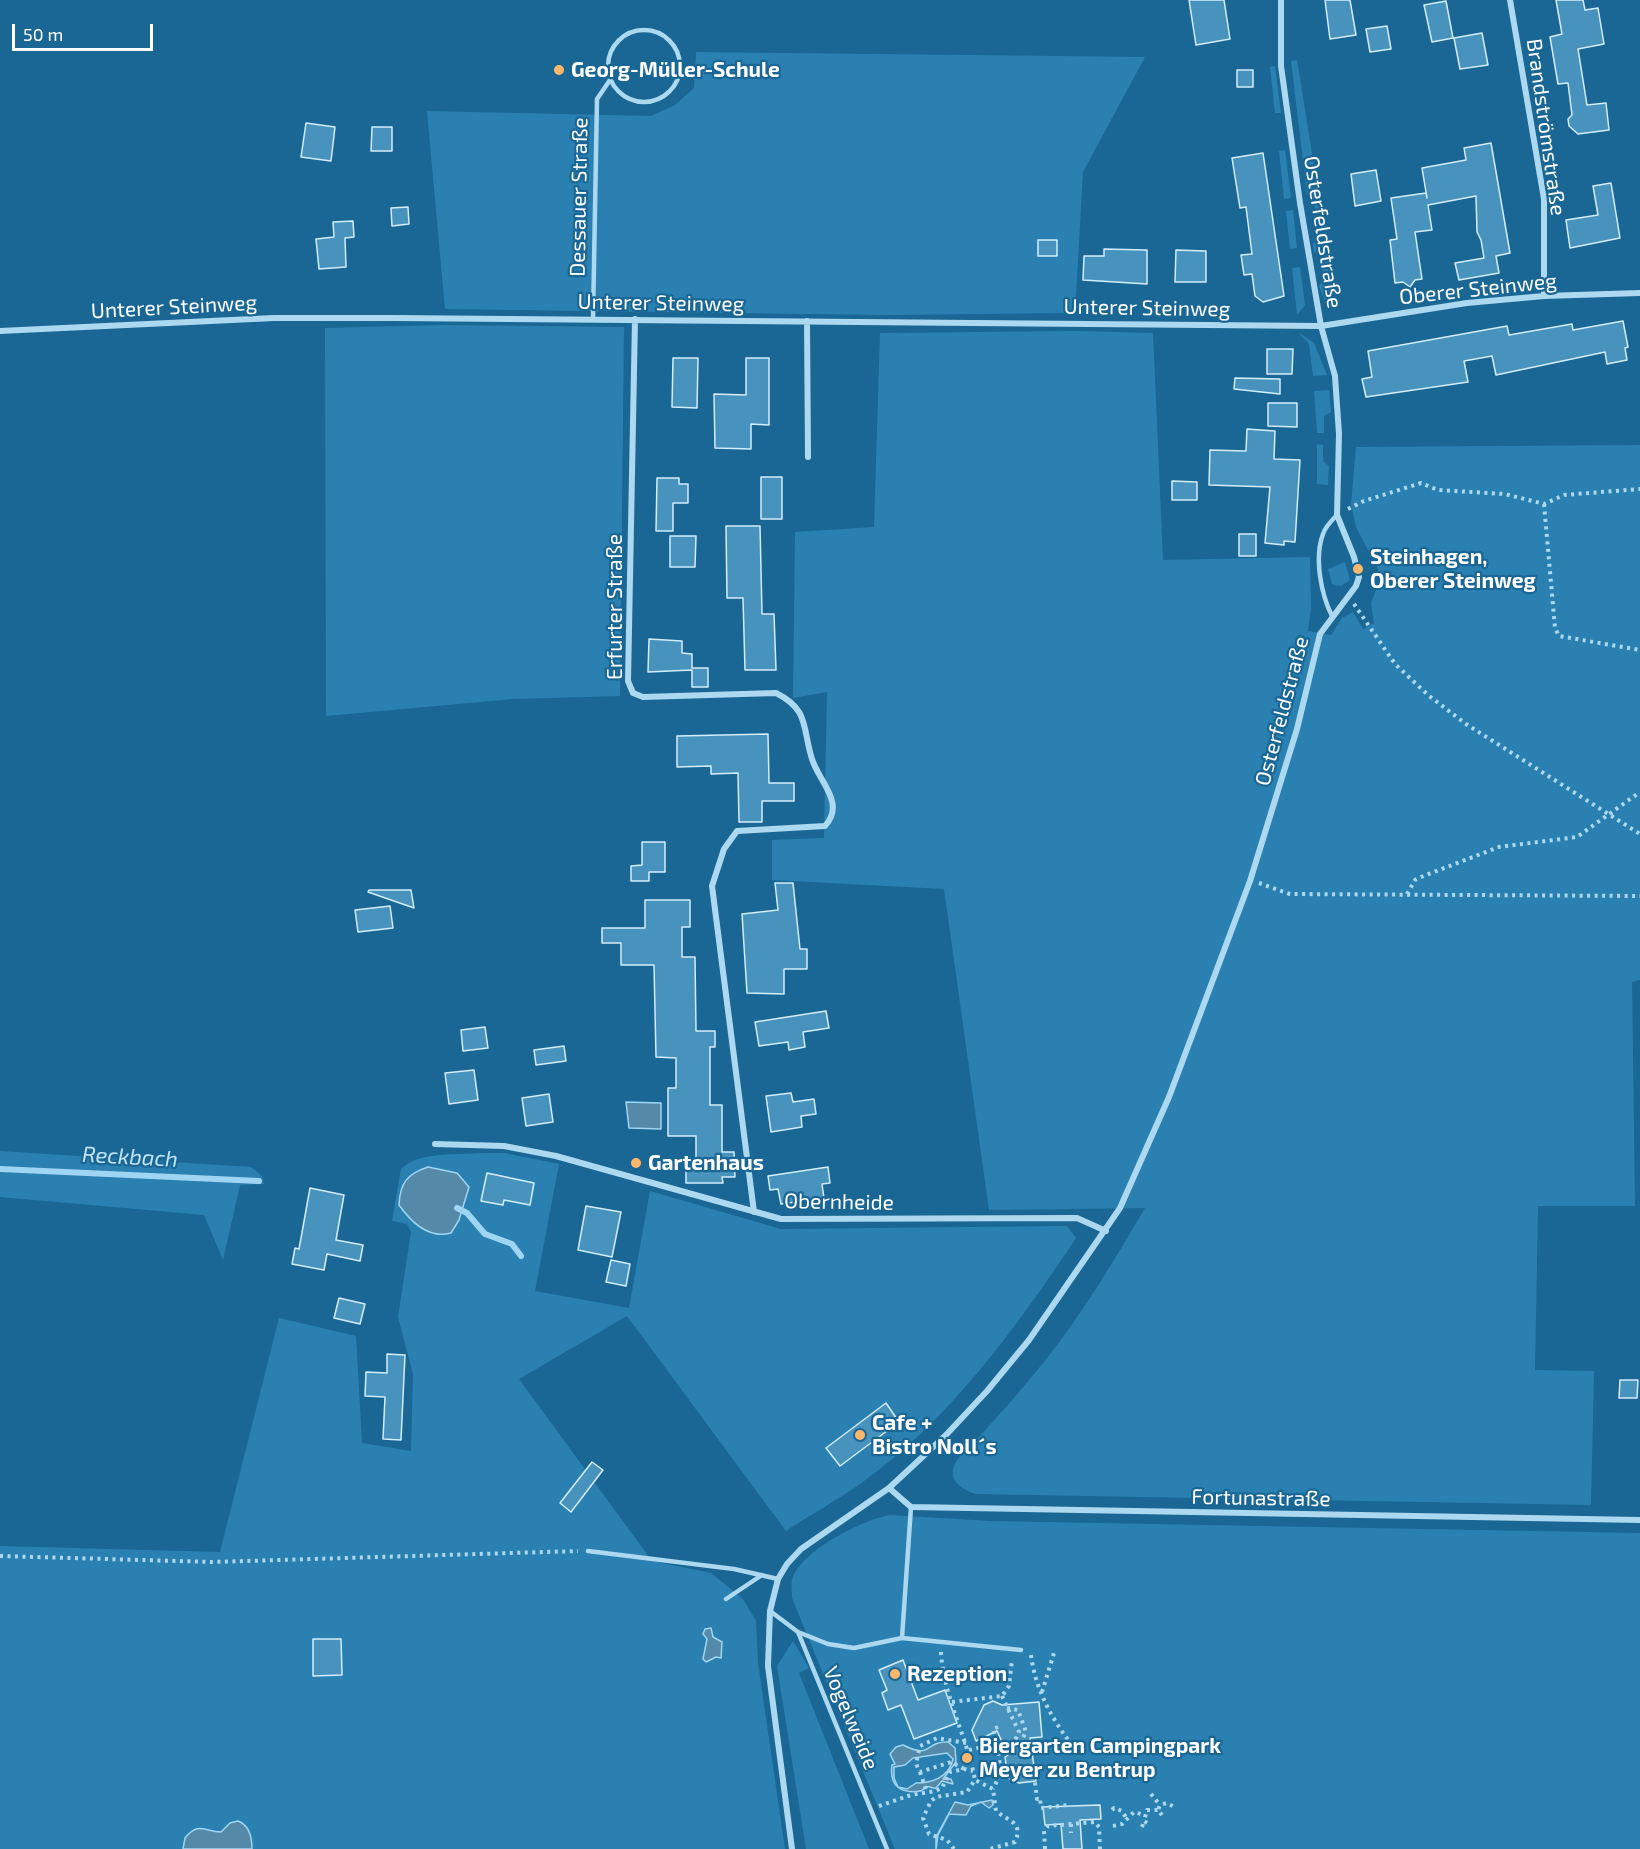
<!DOCTYPE html>
<html>
<head>
<meta charset="utf-8">
<style>
	body { margin:0 }
	#map { position:relative; width:1640px; height:1849px; overflow:hidden; background:#1a6795; font-family:"Exo 2",sans-serif }
	canvas { display:block }
	.scale { position:absolute; left:12px; top:24px; width:141px; height:27px; box-sizing:border-box; border:3px solid #fff; border-top:0; padding-left:8px; font-size:18px; line-height:21px; white-space:nowrap; color:#fff; -webkit-text-stroke:4px #1a6795; paint-order:stroke }
</style>
</head>
<body>
<div id="map">
<canvas width="1640" height="1849"></canvas>
<div class="scale">50 m</div>
</div>
<script>
const ctx = document.querySelector('canvas').getContext('2d');
ctx.lineJoin = 'round';
function paint(path, color) {
  ctx.fillStyle = color;
  ctx.fill(path, 'evenodd');
}
function stroke(path, color, width, dash) {
  ctx.strokeStyle = color;
  ctx.lineWidth = width;
  ctx.lineCap = dash ? 'butt' : 'round';
  ctx.setLineDash(dash || []);
  ctx.stroke(path);
}
function drawText(font, color, halo, rows, align = 'center') {
  ctx.font = font + ' "Exo 2",sans-serif';
  ctx.lineWidth = 4.5;
  ctx.setLineDash([]);
  ctx.textBaseline = 'middle';
  ctx.strokeStyle = halo;
  ctx.fillStyle = color;
  for (const [text, x, y, turn = 0] of rows) {
    ctx.save();
    ctx.translate(x, y);
    ctx.rotate((+turn || 0) * Math.PI / 180);
    ctx.textAlign = isNaN(turn) ? turn : align;
    if (halo) ctx.strokeText(text, 0, 0);
    ctx.fillText(text, 0, 0);
    ctx.restore();
  }
}
const green = new Path2D(`
	M696 52 1145 57 1083 172 1075 313 882 315 445 309 427 111 651 116 675 105 694 88Z
	M1297 60 1321 209 1315 210 1314 199 1307 194 1291 61Z
	M1275 66 1281 113H1275L1270 67Z
	M1285 150 1291 198 1284 199 1279 151Z
	M1293 210 1297 248 1290 249 1286 211Z
	M1326 241 1334 301 1335 309 1325 301 1319 286 1324 280 1321 256 1314 251 1313 243Z
	M1300 267 1305 305 1297 315 1292 268Z
	M444 325 624 327 620 696 513 699 326 716 325 328Z
	M1076 331 1153 333 1163 560 1310 557 1311 608 1308 631 1331 635 1342 618 1353 612 1363 629 1374 623 1371 603 1379 583 1378 569 1356 527 1351 504 1356 447 1640 445V980L1632 982 1635 1206H1538L1535 1370 1594 1371 1591 1505 976 1494C963 1490 948 1481 954 1466 959 1454 970 1448 978 1438 1001 1413 1023 1388 1044 1362 1082 1314 1114 1261 1145 1208L989 1210 944 889 772 880V840L824 838 827 692 793 698 795 532 874 527 880 333Z
	M1298 332 1314 343 1327 375 1313 376 1309 344Z
	M1329 390 1331 412 1324 416V433H1317L1314 391Z
	M1317 444 1323 445V461L1329 466 1328 485 1317 484Z
	M1345 562 1350 580 1341 586 1332 584 1328 569Z
	M0 1151 251 1167 262 1176 264 1184 240 1185 223 1260 204 1215 0 1197Z
	M483 1153H504L559 1164 535 1291 629 1308 650 1191 781 1229 1067 1226 1076 1238C1016 1328 949 1421 860 1484 836 1501 810 1515 786 1531L627 1316 519 1379 652 1561 711 1573 743 1599 756 1621 758 1663 785 1849H0V1546L220 1552 279 1318 356 1336 362 1443 411 1451 413 1374 398 1317 411 1232 407 1224 392 1221 401 1169C419 1151 459 1155 483 1153ZM886 1404 899 1422 839 1466 826 1448Z
	M890 1515 990 1521 1640 1533V1849H895L792 1598C792 1590 790 1581 794 1574 808 1548 862 1520 890 1515Z
	M793 1641 809 1668 799 1673 869 1849H806L777 1666Z`);
const water = new Path2D(`
	M626 1102 661 1103V1129L629 1128Z
	M428 1167 457 1173 469 1187 459 1220 451 1233C429 1239 411 1222 399 1205 400 1183 407 1174 428 1167Z
	M711 1628 713 1637 722 1642 721 1658 716 1657 706 1662 703 1659 707 1639 703 1634 705 1629Z
	M948 1742 955 1748 956 1762 943 1779H951L953 1784 942 1781 936 1788C933 1789 930 1786 927 1787 924 1787 923 1791 920 1791 901 1794 889 1786 892 1765L895 1764 890 1754 896 1747 903 1745C933 1760 924 1741 948 1742ZM947 1753 953 1759C949 1778 931 1783 916 1783L907 1789 898 1787 894 1778V1767L905 1765 913 1758Z
	M992 1800 993 1805 989 1808 981 1802 971 1806 966 1815 949 1814 938 1835 936 1849V1837L955 1802 968 1805Z
	M238 1821C249 1825 252 1838 252 1849H183L185 1838C199 1821 205 1832 221 1832L230 1823Z`);
const stream = new Path2D(`
	M0 1169 259 1181
	M457 1208 467 1213 485 1234 512 1244 521 1256`);
const building = new Path2D(`
	M1189 0H1224L1230 39 1196 45Z
	M1325 0H1350L1356 35 1330 39Z
	M1556 0H1583L1585 10 1598 8 1604 44 1578 49 1587 105 1606 103 1609 130 1578 134 1569 126 1568 119 1572 115 1568 83 1558 84 1550 37 1562 34Z
	M1446 1 1453 38 1432 42 1424 5Z
	M1387 26 1391 49 1370 52 1366 29Z
	M1482 33 1488 65 1460 69 1454 38Z
	M1237 70H1253V87H1237Z
	M306 123 335 127 331 161 301 157Z
	M372 127H392V151H371Z
	M1491 143 1510 253 1496 256 1499 273 1459 280 1455 263 1484 258 1481 240 1477 232 1476 196 1428 205 1432 230 1415 232 1422 279 1415 280 1410 287 1403 282 1395 283 1390 240 1397 239 1391 198 1426 193 1427 198 1422 168 1466 160 1464 148Z
	M1263 153 1284 296 1263 302 1255 296 1252 274 1244 275 1241 255 1252 254 1246 207 1240 208 1232 158Z
	M1376 170 1381 201 1355 206 1351 174Z
	M1611 183 1620 238 1570 248 1566 220 1598 215 1593 186Z
	M408 207 409 224 392 226 391 208Z
	M353 221 354 237 345 238 346 267 319 269 316 239 334 237 333 222Z
	M1038 240H1057V256H1038Z
	M1104 249 1147 250V284L1083 280 1084 256H1104Z
	M1176 250 1206 251V282H1175Z
	M1623 321 1628 347 1625 348 1627 360 1607 364 1605 352 1496 375 1492 356 1464 361 1468 382 1366 397 1362 379 1372 377 1368 351 1507 326 1509 335 1572 324 1573 330Z
	M1267 349H1293L1292 374H1267Z
	M673 358H698L697 408 672 407Z
	M746 358H769V425L751 424V449L715 448 714 394 746 395Z
	M1235 378 1280 379V394L1234 389Z
	M1268 403H1297V427L1268 426Z
	M1247 429 1275 431 1274 459 1300 460 1295 542 1284 541V545L1265 543 1270 487 1209 485 1210 450 1246 451Z
	M761 477H782V519H761Z
	M657 478H679V484H688V503H673V531H656Z
	M1172 481 1197 482V500H1172Z
	M726 526H760L762 614H774L776 670H745L743 598H727Z
	M1239 534H1256V556H1239Z
	M670 536H696L695 567H670Z
	M649 639 682 641V653L692 654V668H708V687H692V670L648 672Z
	M768 734 769 783H794V801H762V822H739L738 773 711 774V766L677 767V736Z
	M642 842H665V872H649V881H631V866L642 865Z
	M775 883H793L800 949H807V969H784V994L747 993 742 914 778 910Z
	M369 890H411L414 908 368 892Z
	M645 900H690V927H682V957H695L696 1031H715V1047H710V1105H722V1152H734L735 1177H722L723 1183H686V1165H696V1136H668V1088H676V1058L656 1057 654 965H621V943H602V928H645Z
	M390 906 393 928 358 932 355 910Z
	M826 1011 829 1028 803 1032 805 1047 789 1050 788 1042 759 1046 755 1022Z
	M485 1027 488 1048 463 1051 461 1030Z
	M564 1046 566 1061 536 1065 534 1050Z
	M474 1070 478 1100 449 1104 445 1073Z
	M791 1093 793 1102 814 1099 816 1114 801 1116 802 1127 771 1132 766 1096Z
	M549 1094 553 1122 526 1126 522 1098Z
	M828 1167 830 1183 822 1184 824 1198 781 1204 778 1189 770 1190 768 1176Z
	M487 1173 534 1183 530 1205 504 1200 503 1205 481 1201Z
	M310 1188 344 1195 336 1240 363 1245 360 1261 327 1254 324 1270 292 1264 295 1248 299 1249Z
	M586 1206 621 1212 612 1257 578 1250Z
	M611 1260 630 1264 626 1286 606 1282Z
	M339 1298 365 1304 360 1324 334 1318Z
	M387 1354 405 1355 401 1440 383 1439 385 1397 365 1396 366 1372 387 1373Z
	M1620 1380H1638L1637 1398H1619Z
	M886 1403 899 1422 840 1466 826 1448Z
	M592 1462 603 1470 571 1512 560 1503Z
	M313 1639H341L342 1675 313 1676Z
	M903 1660 918 1700 945 1690 957 1723 914 1739 901 1705 888 1710 882 1693 887 1690 879 1670Z
	M993 1701 1002 1705 1039 1702 1042 1737 1030 1738 1036 1781 1019 1783 1008 1778 1005 1757 1008 1755 997 1731 976 1741 972 1730 984 1705Z
	M1100 1805 1101 1819 1080 1820 1082 1849H1063L1061 1824 1045 1825 1043 1807Z`);
const path = new Path2D(`
	M1544 504 1555 628 1559 636 1640 650
	M1348 509 1364 501 1421 483 1438 490 1505 494 1544 504 1564 495 1640 489
	M1354 604 1395 664 1428 695 1466 724 1640 834
	M1259 883 1290 894 1640 896
	M1407 894 1415 880 1421 877 1499 847 1577 837 1640 792
	M0 1556 213 1562 578 1551
	M941 1652C943 1696 967 1736 975 1780
	M1031 1655C1035 1687 1050 1716 1069 1741
	M1042 1692 1054 1653
	M1002 1696 1019 1732 1012 1747
	M952 1702 1002 1696 1009 1686 1012 1660
	M998 1727 993 1729 997 1744 1011 1748 1020 1743 1026 1732 1018 1710 1007 1708
	M1020 1743 1031 1751V1755
	M969 1750 997 1744 1001 1773 993 1789
	M964 1769 951 1762 920 1772 916 1764 920 1746 937 1738 966 1743
	M920 1772 927 1792
	M1034 1775 1037 1799 1040 1798 1041 1808 1069 1805
	M1151 1794 1160 1805
	M879 1806 911 1795 935 1791 942 1788 950 1772 964 1769 973 1771
	M1112 1810 1114 1808 1122 1811 1127 1819
	M1162 1815 1158 1810 1160 1805 1167 1803 1176 1808
	M1147 1823 1144 1821 1147 1810H1158
	M1071 1824V1833
	M1113 1826 1122 1824 1134 1812 1144 1815
	M1142 1827 1144 1821
	M954 1849 947 1840 929 1834 923 1818 931 1801 936 1797 967 1792 975 1780 993 1789 996 1811C1008 1821 1024 1822 1015 1842L990 1849
	M1045 1849 1044 1831 1048 1826 1095 1822 1099 1827 1100 1849`);
const lane = new Path2D(`
	M608 66a36 36 0 1 1 72 0a36 36 0 1 1-72 0Z
	M593 319 597 99 610 80
	M1332 616C1321 594 1314 558 1323 534 1325 527 1332 520 1337 515
	M588 1551 734 1569 778 1579
	M726 1599 762 1575
	M770 1611 798 1632 887 1849
	M798 1632 828 1644 854 1648 902 1638 1021 1650
	M902 1638 911 1507`);
const street = new Path2D(`
	M1510 0 1544 199V296
	M635 319 628 681 633 693 643 697 776 693C810 710 802 728 812 759 819 782 846 803 825 826L737 831 724 849 712 886 754 1212
	M807 321 808 457
	M0 331 274 318H393L1321 326 1467 303 1544 296 1640 293
	M435 1144 504 1146 556 1156 781 1219 1077 1218 1106 1231
	M889 1488 911 1507 1640 1520
	M792 1849 768 1666 770 1611 778 1579 787 1564 801 1549 889 1488 946 1435 987 1391 1029 1340 1120 1208 1169 1097 1250 881 1297 729 1320 634 1356 586 1359 577 1354 557 1337 515 1339 434 1335 376 1321 326 1300 203 1281 66V0`);
const markers = [
	[559,70,6,"#ffb86b"],
	[1358,569,6,"#ffb86b"],
	[636,1163,6,"#ffb86b"],
	[860,1435,6,"#ffb86b"],
	[895,1674,6,"#ffb86b"],
	[967,1758,6,"#ffb86b"]
];
const poiNames = [
	["Georg-Müller-Schule",571,70],
	["Steinhagen,",1370,557],
	["Oberer Steinweg",1370,581],
	["Gartenhaus",648,1163],
	["Cafe +",872,1423],
	["Bistro Noll´s",872,1447],
	["Rezeption",907,1674],
	["Biergarten Campingpark",979,1746],
	["Meyer zu Bentrup",979,1770]
];
const streetNames = [
	["Brandströmstraße",1546,127,82],
	["Dessauer Straße",579,197,-89],
	["Osterfeldstraße",1323,232,81],
	["Oberer Steinweg",1478,289,-6],
	["Unterer Steinweg",661,303,1],
	["Unterer Steinweg",174,307,-3],
	["Unterer Steinweg",1147,308,1],
	["Erfurter Straße",615,607,-90],
	["Osterfeldstraße",1282,711,-75],
	["Obernheide",839,1202,1],
	["Fortunastraße",1261,1498,1],
	["Vogelweide",851,1718,67]
];
const waterNames = [
	["Reckbach",130,1157,3]
];
paint(green, '#2a81b1');
paint(water, '#5589a8');
stroke(water, '#9fd5f2', 1.5);
stroke(stream, '#9fd5f2', 6);
paint(building, '#4793be');
stroke(building, '#d3edfb', 1.5);
stroke(path, '#acd8f0', 4, [3, 4.5]);
stroke(lane, '#acd8f0', 4.5);
stroke(street, '#acd8f0', 6);
for (const [x, y, r, color] of markers) {
  const dot = new Path2D();
  dot.arc(x, y, r, 0, 2 * Math.PI);
  ctx.fillStyle = color;
  ctx.fill(dot);
  stroke(dot, '#1a6795', 2);
}
drawText('bold 21px', '#fff', '#1a6795', poiNames, 'left');
drawText('21px', '#fff', '#1a6795', streetNames);
drawText('italic 22px', '#c0e4f8', '#1a6795', waterNames);
</script>
</body>
</html>
